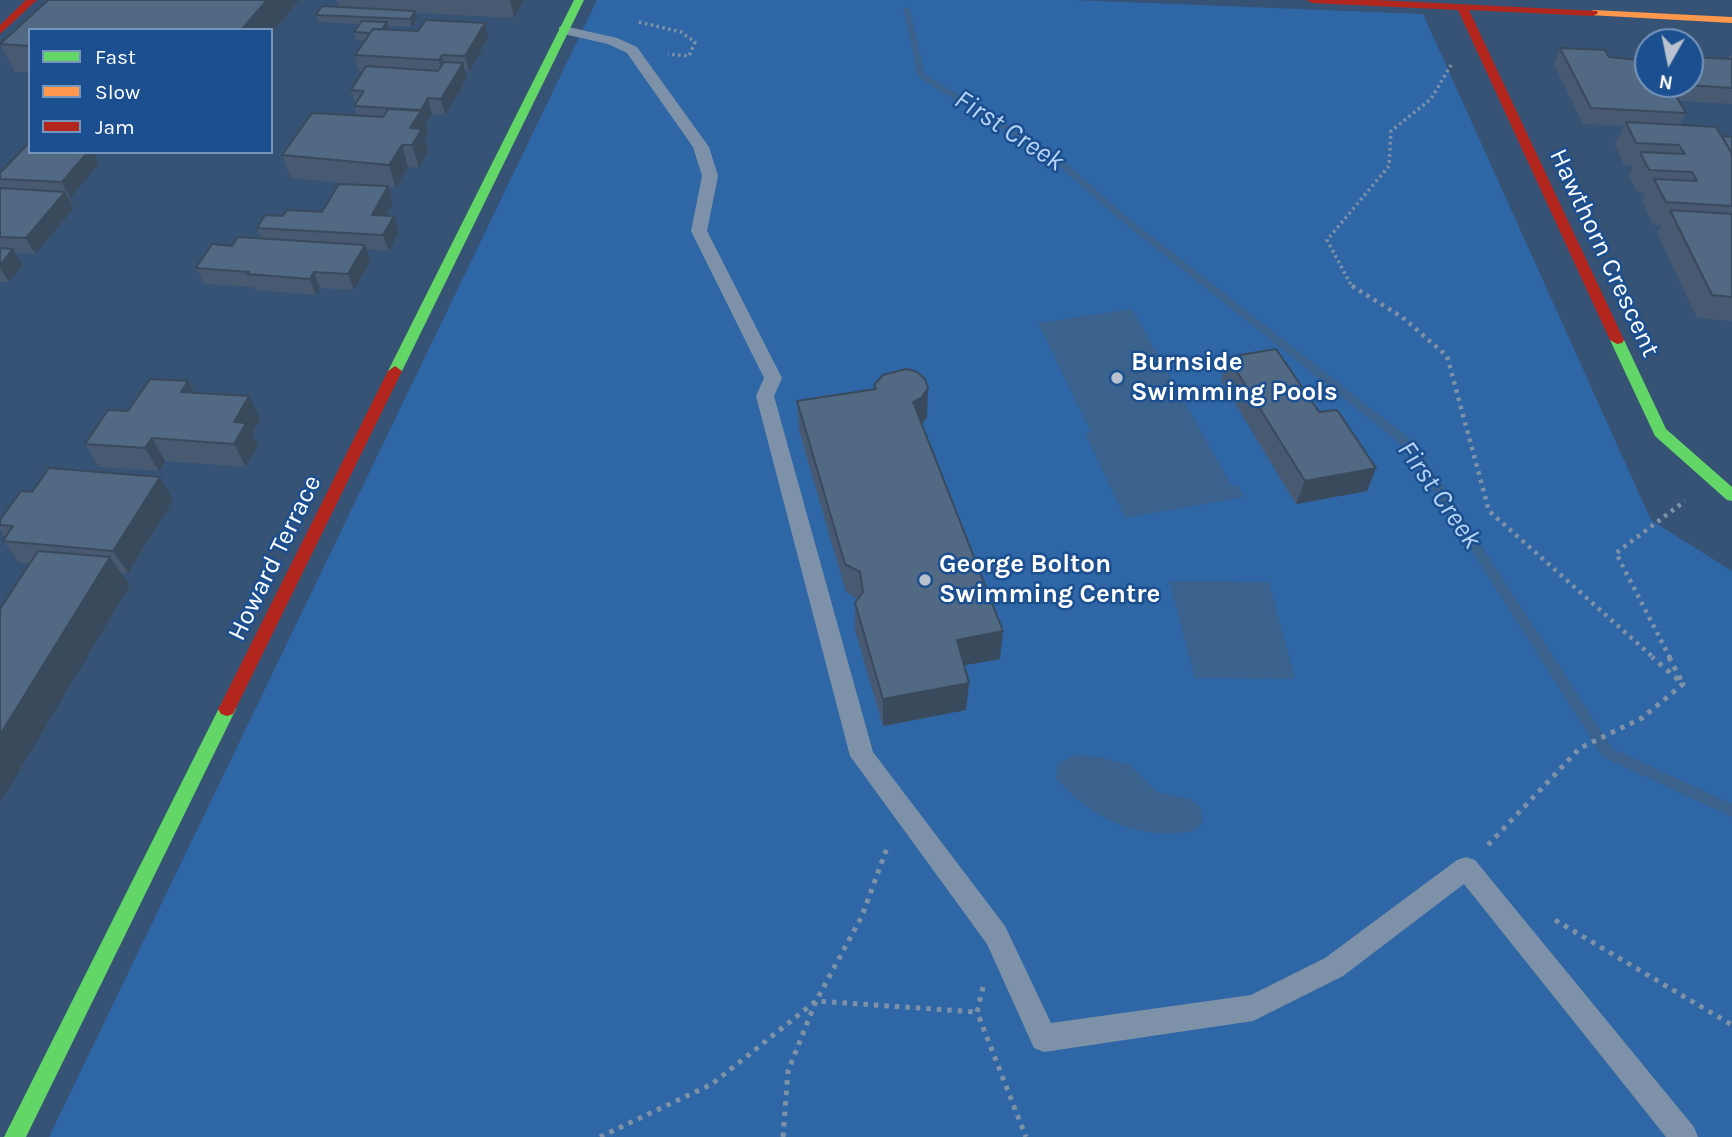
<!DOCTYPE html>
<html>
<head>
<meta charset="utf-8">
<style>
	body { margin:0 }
	#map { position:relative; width:1732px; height:1137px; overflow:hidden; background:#365274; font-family:Karla,sans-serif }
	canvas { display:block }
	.legend { position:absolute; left:28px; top:28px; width:245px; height:126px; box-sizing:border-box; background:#1b4f8f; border:2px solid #7695bc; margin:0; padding:9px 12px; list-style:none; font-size:21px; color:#fff }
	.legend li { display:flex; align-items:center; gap:14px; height:35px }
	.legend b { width:35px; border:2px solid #7695bc }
	.north { position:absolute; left:1634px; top:28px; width:70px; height:70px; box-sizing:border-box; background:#1b4f8f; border:2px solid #7695bc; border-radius:50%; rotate:189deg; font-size:19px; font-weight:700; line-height:28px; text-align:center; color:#fff }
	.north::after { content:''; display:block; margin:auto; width:24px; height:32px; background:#b9c2ce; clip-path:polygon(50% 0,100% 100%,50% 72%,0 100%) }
</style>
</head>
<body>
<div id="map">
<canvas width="1732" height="1137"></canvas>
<ul class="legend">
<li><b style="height:9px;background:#63d668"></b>Fast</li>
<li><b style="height:9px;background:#ff974d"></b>Slow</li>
<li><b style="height:9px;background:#b3261e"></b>Jam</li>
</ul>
<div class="north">N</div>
</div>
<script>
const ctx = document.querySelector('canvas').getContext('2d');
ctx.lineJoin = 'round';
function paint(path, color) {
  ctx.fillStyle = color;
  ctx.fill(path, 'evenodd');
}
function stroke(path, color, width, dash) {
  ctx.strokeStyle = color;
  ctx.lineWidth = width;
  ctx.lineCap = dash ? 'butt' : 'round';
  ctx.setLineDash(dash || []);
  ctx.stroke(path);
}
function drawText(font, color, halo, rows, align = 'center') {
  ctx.font = font + ' Karla,sans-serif';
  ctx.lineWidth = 5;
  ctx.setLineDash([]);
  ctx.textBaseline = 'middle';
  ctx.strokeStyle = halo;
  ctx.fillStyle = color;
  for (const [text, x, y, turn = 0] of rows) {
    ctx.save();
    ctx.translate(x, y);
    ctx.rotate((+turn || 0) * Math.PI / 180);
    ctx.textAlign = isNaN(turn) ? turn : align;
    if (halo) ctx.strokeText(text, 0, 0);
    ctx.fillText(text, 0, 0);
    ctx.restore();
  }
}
const green = new Path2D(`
	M597 0H1075L1423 14 1651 520 1732 571V1137H49Z`);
const water = new Path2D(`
	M1132 309 1232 486 1238 485 1244 497 1125 518 1085 433 1091 432 1038 323Z
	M1169 581 1269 582 1295 679 1195 678Z
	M1075 755 1099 757 1130 765 1157 792 1190 799 1201 808 1203 822 1196 830C1143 843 1090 819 1056 778L1058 764Z`);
const stream = new Path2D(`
	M903 7 910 9 925 74 1057 155 1121 212 1415 443 1613 749 1732 804V817L1603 757 1407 449 1115 216 1051 159 918 77Z`);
const pathFar2 = new Path2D(`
	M639 22 681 32 695 42 689 56 668 54
	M1355 288 1351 285 1327 240 1389 166 1391 131 1431 99 1451 65`);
const pathFar1 = new Path2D(`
	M1352 286 1402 317 1447 356 1489 511 1654 658
	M1670 658 1616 553 1685 501`);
const path = new Path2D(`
	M1669 657 1681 680
	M1488 845 1580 748 1642 718 1683 684 1652 657
	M1555 920 1732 1025
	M983 987 977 1012 1026 1137
	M600 1137 712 1084 816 1001 977 1012
	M783 1137 788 1071 816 1001 862 916 888 845`);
const lane = new Path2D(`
	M564 26 617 38 637 47 709 147 718 176 707 231 782 378 774 396 873 752 1005 926 1051 1023 1251 995 1325 958 1457 860 1466 857 1475 860 1694 1127 1698 1137H1666L1464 884 1343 976 1253 1021 1044 1052 1034 1048 987 944 850 756 756 396 764 378 691 231 702 176 693 147 627 53 608 44 559 33V27Z`);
const fast = new Path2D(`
	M574 0H584L402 371 400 374H390L388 371Z
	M1617 336 1624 340 1666 429 1732 487V501L1727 500 1655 436 1610 340Z
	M227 702 233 704 236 709 26 1137H4L221 704Z`);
const slow = new Path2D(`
	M1593 10 1732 17V23L1589 15 1588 13Z`);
const jam = new Path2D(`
	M26 0H37L0 34V25Z
	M1307 0H1377L1597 11 1598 13 1593 16 1469 10 1624 340 1622 343 1617 344 1610 340 1458 10 1312 3Z
	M395 366 402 371 233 714 227 716 221 714 218 709 221 704 388 371Z`);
const wall = new Path2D(`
	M48 0H299L271 34V30H30V72H15L0 44Z
	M337 0H524L514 18 416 13 417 18 412 27 388 26 389 30 488 38 469 72 465 71 467 78 445 115 432 114 425 125 428 133 424 138 428 151 419 168 408 167 396 188 388 187 393 202 385 216H394L399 232 389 251 367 249 371 261 354 290 320 288 316 295 255 290 253 287 204 284 196 268 232 246 261 238 257 228 283 216 322 212 376 186 291 178 282 155 357 115 354 106 355 103 351 90 363 71H359L355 55 365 41 356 40 354 32 359 24 318 22 316 15 339 7Z
	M1560 48 1609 57 1686 113 1680 125 1722 136 1732 137V321L1697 318 1657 233 1662 225H1653L1642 201 1646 193 1637 192 1629 175 1633 166 1624 165 1615 144 1624 126 1583 124 1554 64Z
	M1731 54H1732V104L1680 101 1671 84H1690V57L1728 59Z
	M99 164 70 198H69L74 208 35 254 15 253 23 265 9 282H0V188H1L0 186V173Z
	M1228 357 1367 491 1296 504 1221 380Z
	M188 381 195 393 260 419 252 434 258 446 246 467 165 461 159 471 99 467 85 444 128 411Z
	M874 385 927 417 922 425 1000 659 964 665 969 683 966 710 883 726 855 630V603L858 599 846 592 799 430 797 401 874 389Z
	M173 500 128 573H121L130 585 30 564 20 563 3 541 5 537 0 530V520Z`);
const shadedWall = new Path2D(`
	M267 0H299L271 34V30H241Z
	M510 0H524L514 18Z
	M415 11 417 18 412 27 410 19Z
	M387 22 389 30 379 34Z
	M485 23 488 38 469 72 465 56Z
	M442 55 446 71 443 75 439 60Z
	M463 63 467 78 445 115 441 99Z
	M428 98 432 114 425 125 428 133 424 138 428 151 419 168 412 145 410 128Z
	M402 145 408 167 396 188 389 165Z
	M88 152H93L99 164 70 198 62 182Z
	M388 186 393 202 377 231 372 215Z
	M65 192 74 208 35 254 26 238Z
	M394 216 399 232 389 251 383 235Z
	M365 245 371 261 354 290 348 274Z
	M13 249 23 265 9 282 0 268V265Z
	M314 272 320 288 316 295 310 279Z
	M188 381 201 404 181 392Z
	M928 388 927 417 921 426 913 402Z
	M249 396 260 419 252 434 258 446 246 467 234 444V422Z
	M152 438 165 461 159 471 145 448Z
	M1376 468 1367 491 1296 504 1305 481Z
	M160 477 173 500 128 573 113 551Z
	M110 557 130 585 0 803V735Z
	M1003 631 1000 659 954 667 957 640Z
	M969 683 966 710 883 726V699Z`);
const building = new Path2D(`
	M48 0H267L241 30H30V46L0 44Z
	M322 6 415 11 410 19 316 15Z
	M426 20 485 23 465 56 442 55 439 60 355 55 373 29 418 31Z
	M362 21 387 22 382 29H373L370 33 354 32Z
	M1560 48 1605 50 1609 57 1648 61V84H1669L1686 113 1591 108Z
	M1690 57 1732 59V88L1688 85 1687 84H1690V61H1694Z
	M444 62 463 63 441 99 428 98 421 110 354 106 364 91 351 90 366 66 438 71Z
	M388 109 421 111 410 128 422 129 412 145H402L389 165 282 155 312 113 383 117Z
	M1626 122 1716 127 1732 154V206L1666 202 1654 179 1697 181 1692 172 1649 170 1640 152 1685 154 1679 145 1636 143Z
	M1722 136 1732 137V150H1730Z
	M27 145H30V152H88L62 182 0 179V173Z
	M339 184 388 186 372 215 394 216 383 235 257 228 265 215 283 216 287 210 322 212Z
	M0 188 65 192 26 238 0 237Z
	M1670 210 1732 214V297L1712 295Z
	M238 237 365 245 348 274 314 272 310 279 247 274 249 272 196 268 212 244 232 246Z
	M0 248 13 249 0 265Z
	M1276 349 1319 412 1337 410 1376 468 1305 481 1228 357Z
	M906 369 917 372 925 379 928 388 922 397 913 402 1003 631 957 640 969 683 883 699 855 603 863 592 860 572 845 564 797 401 876 389 874 385 883 375Z
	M150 379 188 381 181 392 249 396 234 422 246 423 234 444 152 438 145 448 85 444 108 410 128 411Z
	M49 468 160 477 113 551 3 541 13 526 0 525V520L21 491 32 492Z
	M38 551 110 557 0 735V609Z`);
const markers = [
	[1117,378,7,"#b9c2ce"],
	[925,580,7,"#b9c2ce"]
];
const streetNames = [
	["Hawthorn Crescent",1604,253,65],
	["Howard Terrace",275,558,-64]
];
const poiNames = [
	["Burnside",1131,363],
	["Swimming Pools",1131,393],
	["George Bolton",939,565],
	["Swimming Centre",939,595]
];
const waterNames = [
	["First Creek",1009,131,33],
	["First Creek",1439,495,55]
];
paint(green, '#2f66a5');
paint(water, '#3b618d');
paint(stream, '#3b618d');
stroke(pathFar2, '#7d92a8', 3.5, [2.5, 3.5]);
stroke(pathFar1, '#7d92a8', 4.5, [3.5, 5]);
stroke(path, '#7d92a8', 5, [4.5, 6]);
paint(lane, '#7d92a8');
paint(fast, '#63d668');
paint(slow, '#ff974d');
paint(jam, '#b3261e');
paint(wall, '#475a72');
paint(shadedWall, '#394a5c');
paint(building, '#526984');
stroke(building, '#394a5c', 2);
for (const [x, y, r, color] of markers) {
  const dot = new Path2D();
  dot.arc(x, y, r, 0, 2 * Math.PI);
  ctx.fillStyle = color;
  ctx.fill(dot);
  stroke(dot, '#1b4f8f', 2.5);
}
drawText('26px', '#fff', '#1b4f8f', streetNames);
drawText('bold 26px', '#fff', '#1b4f8f', poiNames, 'left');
drawText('italic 28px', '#b5d3f5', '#1b4f8f', waterNames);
</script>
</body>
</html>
